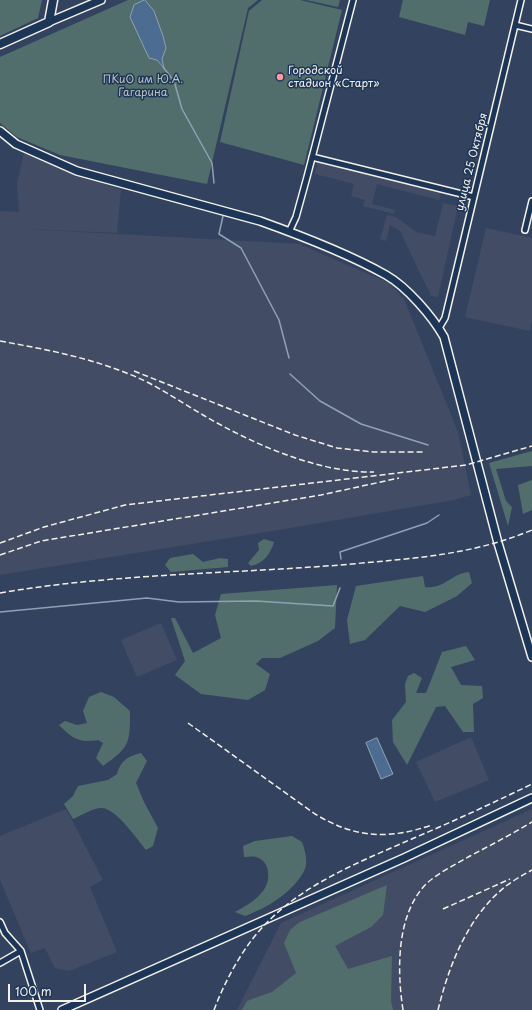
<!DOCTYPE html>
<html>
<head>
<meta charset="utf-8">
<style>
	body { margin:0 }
	#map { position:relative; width:532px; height:1010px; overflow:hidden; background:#33435f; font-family:"Playpen Sans",sans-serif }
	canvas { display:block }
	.scale { position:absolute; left:8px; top:984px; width:78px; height:18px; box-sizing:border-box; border:2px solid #f4f1e8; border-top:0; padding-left:5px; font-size:12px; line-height:14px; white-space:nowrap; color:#f4f1e8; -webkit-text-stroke:3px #1d3557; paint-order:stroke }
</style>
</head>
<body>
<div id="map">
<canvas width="532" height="1010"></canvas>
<div class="scale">100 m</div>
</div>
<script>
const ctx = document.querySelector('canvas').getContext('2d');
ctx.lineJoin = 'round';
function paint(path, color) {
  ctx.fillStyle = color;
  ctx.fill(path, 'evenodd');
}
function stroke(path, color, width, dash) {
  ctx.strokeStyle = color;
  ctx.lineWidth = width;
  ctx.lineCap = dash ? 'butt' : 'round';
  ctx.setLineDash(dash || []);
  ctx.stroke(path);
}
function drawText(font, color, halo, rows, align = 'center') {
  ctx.font = font + ' "Playpen Sans",sans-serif';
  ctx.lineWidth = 3;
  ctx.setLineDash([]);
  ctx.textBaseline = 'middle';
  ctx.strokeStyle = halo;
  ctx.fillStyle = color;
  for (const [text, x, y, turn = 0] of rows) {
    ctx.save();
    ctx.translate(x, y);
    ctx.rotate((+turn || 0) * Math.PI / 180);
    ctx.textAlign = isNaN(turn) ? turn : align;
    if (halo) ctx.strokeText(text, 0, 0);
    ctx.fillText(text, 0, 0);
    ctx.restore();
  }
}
const built = new Path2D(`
	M24 153 121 190 117 233 8 228 299 244 389 283 404 299 458 432 471 495 454 500 278 530 0 575V211L19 212 17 183Z
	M318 160 441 192 439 200 377 184 372 204 395 210 394 214 363 206 365 200 351 196 354 184 315 174Z
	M443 203 458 206 438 297 431 296 400 231 390 225 386 241 380 239 387 215 396 217 416 232 435 236Z
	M486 228 532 238V320L530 331 465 317Z
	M161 623 177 660 137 677 121 640Z
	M471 737 489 780 435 802 416 762Z
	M66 809 103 880 90 887 117 952 69 971 55 968 45 948 31 953 0 880V836Z
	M532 809V1010H237L281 923Z`);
const green = new Path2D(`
	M0 0H42L38 18 0 36Z
	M128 0H258L248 8 207 184 60 155 17 137 0 123V57Z
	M262 0H300L342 10 304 165 220 142 249 11Z
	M306 0H340L338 7Z
	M403 0H490L484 26 468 22 465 35 399 17Z
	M532 451V466L496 469 506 501 512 507 508 526 489 463Z
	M532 480V510L523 514 518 485Z
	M264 539 274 542C271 553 263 564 251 566L248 563 259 550 258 543Z
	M193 554 203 562 220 558 228 559V567L171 572 165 565 170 558Z
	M469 572 472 583 457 596 425 612 400 606 365 640 350 644 347 620 356 586 423 576 425 587C446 589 450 574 469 572Z
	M337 585 335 628 318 641 280 658H262L256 664 270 674 265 690 248 700 201 694 175 675 185 661 171 618H175L193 653 221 638 215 615 221 594Z
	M466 646 475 660 451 667 461 685 482 686 483 698 473 704 474 732H463L445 706 436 707 407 765 393 742 392 720 406 702 405 684 408 676 414 673 422 678 416 693H426L442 652Z
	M101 692 114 697 130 711C130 743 130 747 103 766L96 758 103 743 98 740C79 743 73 739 59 725L65 721 77 725 87 723 83 711 89 697Z
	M141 753 147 761 136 783 144 802 158 828 153 846 146 850C137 839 117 810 103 808 94 807 82 815 73 819L64 804 73 796 78 786 108 780 117 774C120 761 128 756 141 753Z
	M292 836 302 842C305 850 308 861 305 869 295 891 267 908 245 916L235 912C246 906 255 901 263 891 271 882 271 861 256 857 253 856 247 857 244 857L243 846 255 841Z
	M387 885 383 915 371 927 335 946 348 969 392 956 391 1001 393 1010H242L247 1001 272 992 296 973 284 943 290 930 300 922Z`);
const water = new Path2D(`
	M145 0 154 11 163 36 166 48 162 59 164 68 157 60 149 58 130 17 134 5Z
	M377 738 393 774 381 779 366 743Z`);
const stream = new Path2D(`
	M163 67 174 81 182 109 212 163 214 183
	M223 216 219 234 241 248 279 320 289 358
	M290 374 320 401 361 424 428 445
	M341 559 340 552 427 523 439 515
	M0 612 147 598 179 602 256 601 333 606 340 588`);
const street = new Path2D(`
	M515 25 532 29
	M312 157 474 197
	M525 230 532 201
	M289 232 296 217 307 177 353 0
	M439 328 445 318 521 0
	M0 922 5 933 21 951 40 1010
	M0 963 21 951`);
const secondary = new Path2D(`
	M49 22 101 0
	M0 131 16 144 77 171 260 221C302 236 347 253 386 275 407 287 432 316 444 337L498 543 532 657
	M62 1010 404 858 532 798`);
const primary = new Path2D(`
	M0 44 49 22 53 0`);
const rail = new Path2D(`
	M0 341C44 349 87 357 129 374 155 384 179 401 203 415 251 443 317 473 374 472
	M134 371 295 435 337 448 373 452H423
	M0 543 44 527 125 505 466 465 532 446
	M0 555 41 541 321 495 399 478
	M0 593C116 573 235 574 352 564 416 558 472 555 532 530
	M188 723 315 814C355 838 387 840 432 825
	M443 909 510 879
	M214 1010C223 986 236 961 251 941 291 888 355 864 414 838 454 821 493 803 532 784
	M403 1010C397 971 396 915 426 884 438 873 456 864 470 856 491 845 512 834 532 822
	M438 1010C449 965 468 916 506 886 514 880 523 875 532 870`);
const markers = [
	[280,77,4,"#ff9aa2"]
];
const poiNames = [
	["Городской",288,71],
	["стадион «Старт»",288,84]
];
const parkNames = [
	["ПКиО им Ю.А.",143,80],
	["Гагарина",143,93]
];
const streetNames = [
	["улица 25 Октября",472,162,-76]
];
paint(built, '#424d65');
paint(green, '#526e6c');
paint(water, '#4c6c92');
stroke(water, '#8fa1b4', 1);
stroke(stream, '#8fa1b4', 1.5);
stroke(street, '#f4f1e8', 8);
stroke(secondary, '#f4f1e8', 10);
stroke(primary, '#f4f1e8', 11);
stroke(street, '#1d3557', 5);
stroke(secondary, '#1d3557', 7);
stroke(primary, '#1d3557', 8);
stroke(rail, '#f4f1e8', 1.5, [6, 3]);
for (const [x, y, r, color] of markers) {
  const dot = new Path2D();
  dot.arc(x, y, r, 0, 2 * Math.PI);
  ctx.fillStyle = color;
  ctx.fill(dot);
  stroke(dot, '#1d3557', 1.5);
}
drawText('11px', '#f4f1e8', '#1d3557', poiNames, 'left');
drawText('11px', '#bbc3bd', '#1d3557', parkNames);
drawText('11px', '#f4f1e8', '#1d3557', streetNames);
</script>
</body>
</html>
